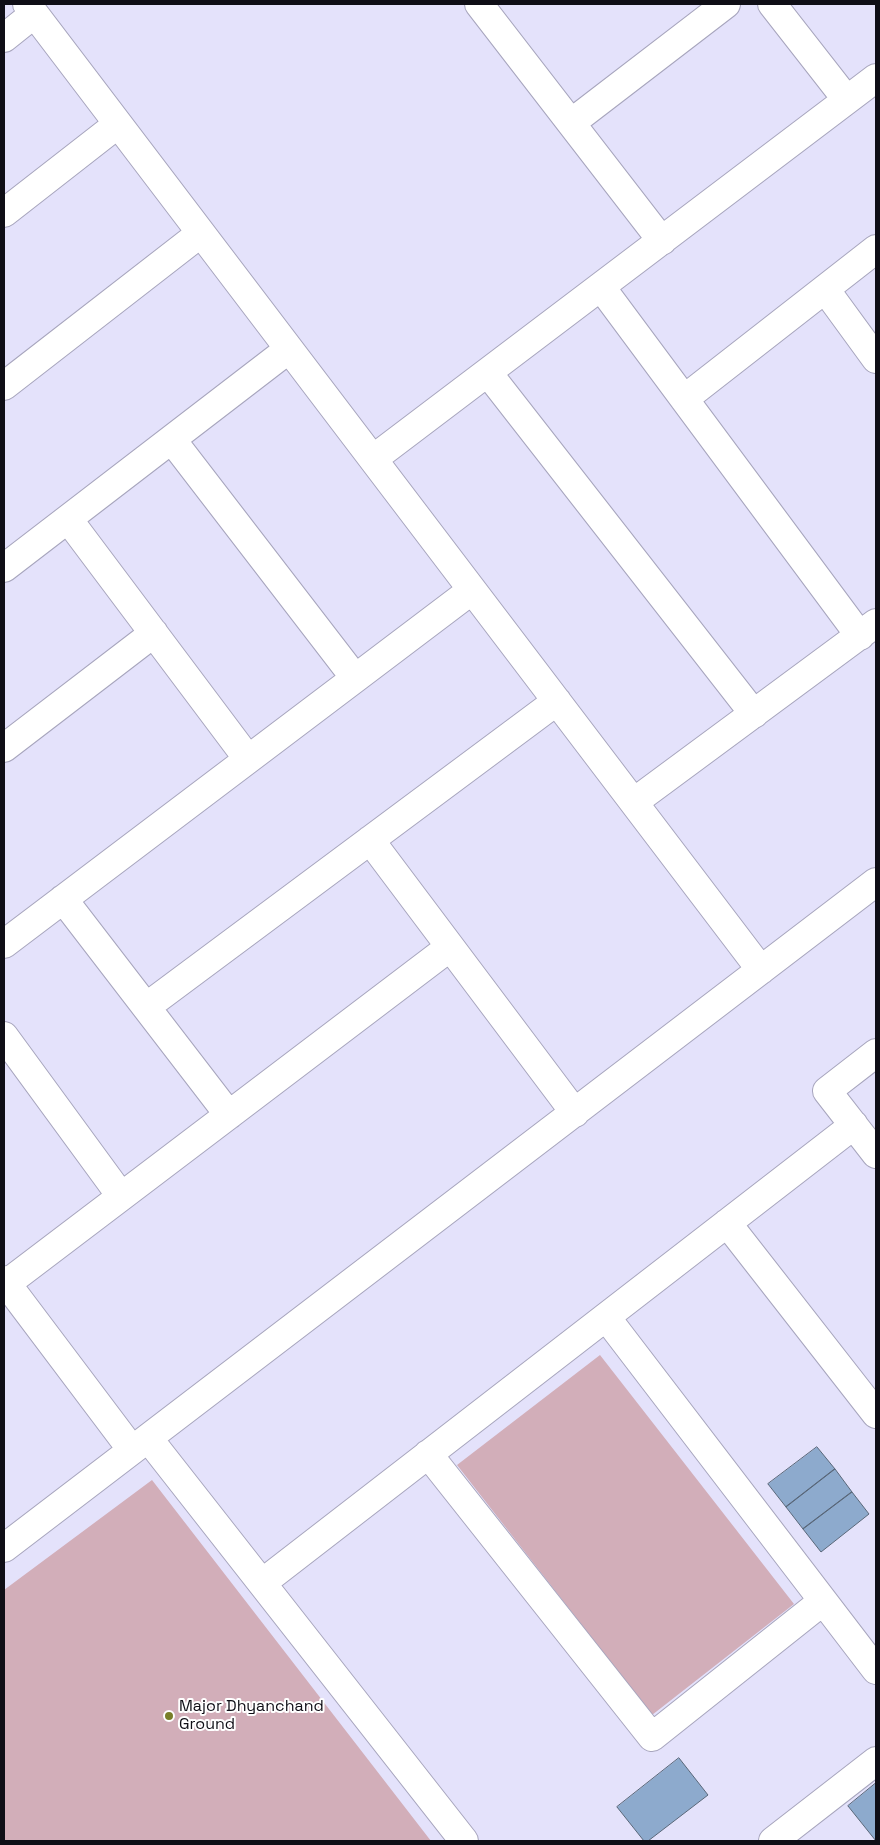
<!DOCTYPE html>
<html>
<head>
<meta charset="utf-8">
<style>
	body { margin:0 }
	#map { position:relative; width:880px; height:1845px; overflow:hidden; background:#e4e2fb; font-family:"Space Grotesk",sans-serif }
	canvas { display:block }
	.frame { position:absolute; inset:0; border:5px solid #0f0e16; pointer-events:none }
</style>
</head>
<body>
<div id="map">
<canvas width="880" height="1845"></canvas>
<div class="frame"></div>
</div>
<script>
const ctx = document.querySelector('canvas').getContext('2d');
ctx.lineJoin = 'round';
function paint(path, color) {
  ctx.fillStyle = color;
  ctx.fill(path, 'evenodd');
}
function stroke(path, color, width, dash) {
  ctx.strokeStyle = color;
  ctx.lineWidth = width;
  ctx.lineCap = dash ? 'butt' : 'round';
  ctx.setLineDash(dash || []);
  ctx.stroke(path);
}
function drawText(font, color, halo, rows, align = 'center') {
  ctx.font = font + ' "Space Grotesk",sans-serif';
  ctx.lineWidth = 4;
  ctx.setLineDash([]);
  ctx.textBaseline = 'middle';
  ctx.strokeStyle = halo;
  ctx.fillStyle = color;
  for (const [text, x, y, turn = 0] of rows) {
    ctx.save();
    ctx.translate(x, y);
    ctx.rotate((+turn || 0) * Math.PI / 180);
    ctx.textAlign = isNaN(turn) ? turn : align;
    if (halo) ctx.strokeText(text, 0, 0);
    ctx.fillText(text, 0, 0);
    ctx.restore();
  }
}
const green = new Path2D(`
	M600 1355 794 1604 652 1715 457 1465Z
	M152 1480 431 1841H4V1590Z`);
const building = new Path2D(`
	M817 1447 835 1469 786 1507 768 1484Z
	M835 1469 852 1492 803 1529 786 1507Z
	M852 1492 869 1514 821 1552 803 1529Z
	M679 1758 708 1795 648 1841H644L617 1807Z
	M876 1783V1841L848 1806Z`);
const street = new Path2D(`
	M27 4 761 970
	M479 4 662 241
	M772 4 847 100
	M4 38 34 14
	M571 123 726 4
	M4 213 118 124
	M601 287 860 636
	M825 289 876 359
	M488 373 754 714
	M4 386 201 233
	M684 399 876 249
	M172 440 355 678
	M373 459 876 78
	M68 519 248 759
	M4 568 289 349
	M4 748 154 633
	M634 802 876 623
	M370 840 575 1113
	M63 899 229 1115
	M4 944 472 590
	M146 1007 557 701
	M4 1036 121 1196
	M876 1053 827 1091 876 1154
	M727 1223 876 1414
	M4 1280 132 1450
	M6 1284 450 947
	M606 1317 876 1670
	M148 1438 464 1841
	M428 1454 652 1737 823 1601
	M4 1548 876 882
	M262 1583 854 1125
	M773 1841 876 1761`);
const markers = [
	[169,1716,5,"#787e29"]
];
const poiNames = [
	["Major Dhyanchand",179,1707],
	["Ground",179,1725]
];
paint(green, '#d2aeb9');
paint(building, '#8daacd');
stroke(building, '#596779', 1);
stroke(street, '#a7a5bd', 30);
stroke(street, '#fff', 28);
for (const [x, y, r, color] of markers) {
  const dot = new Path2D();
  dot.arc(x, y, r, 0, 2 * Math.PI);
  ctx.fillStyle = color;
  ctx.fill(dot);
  stroke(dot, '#fff', 2);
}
drawText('16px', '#0f0e16', '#fff', poiNames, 'left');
</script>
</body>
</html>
